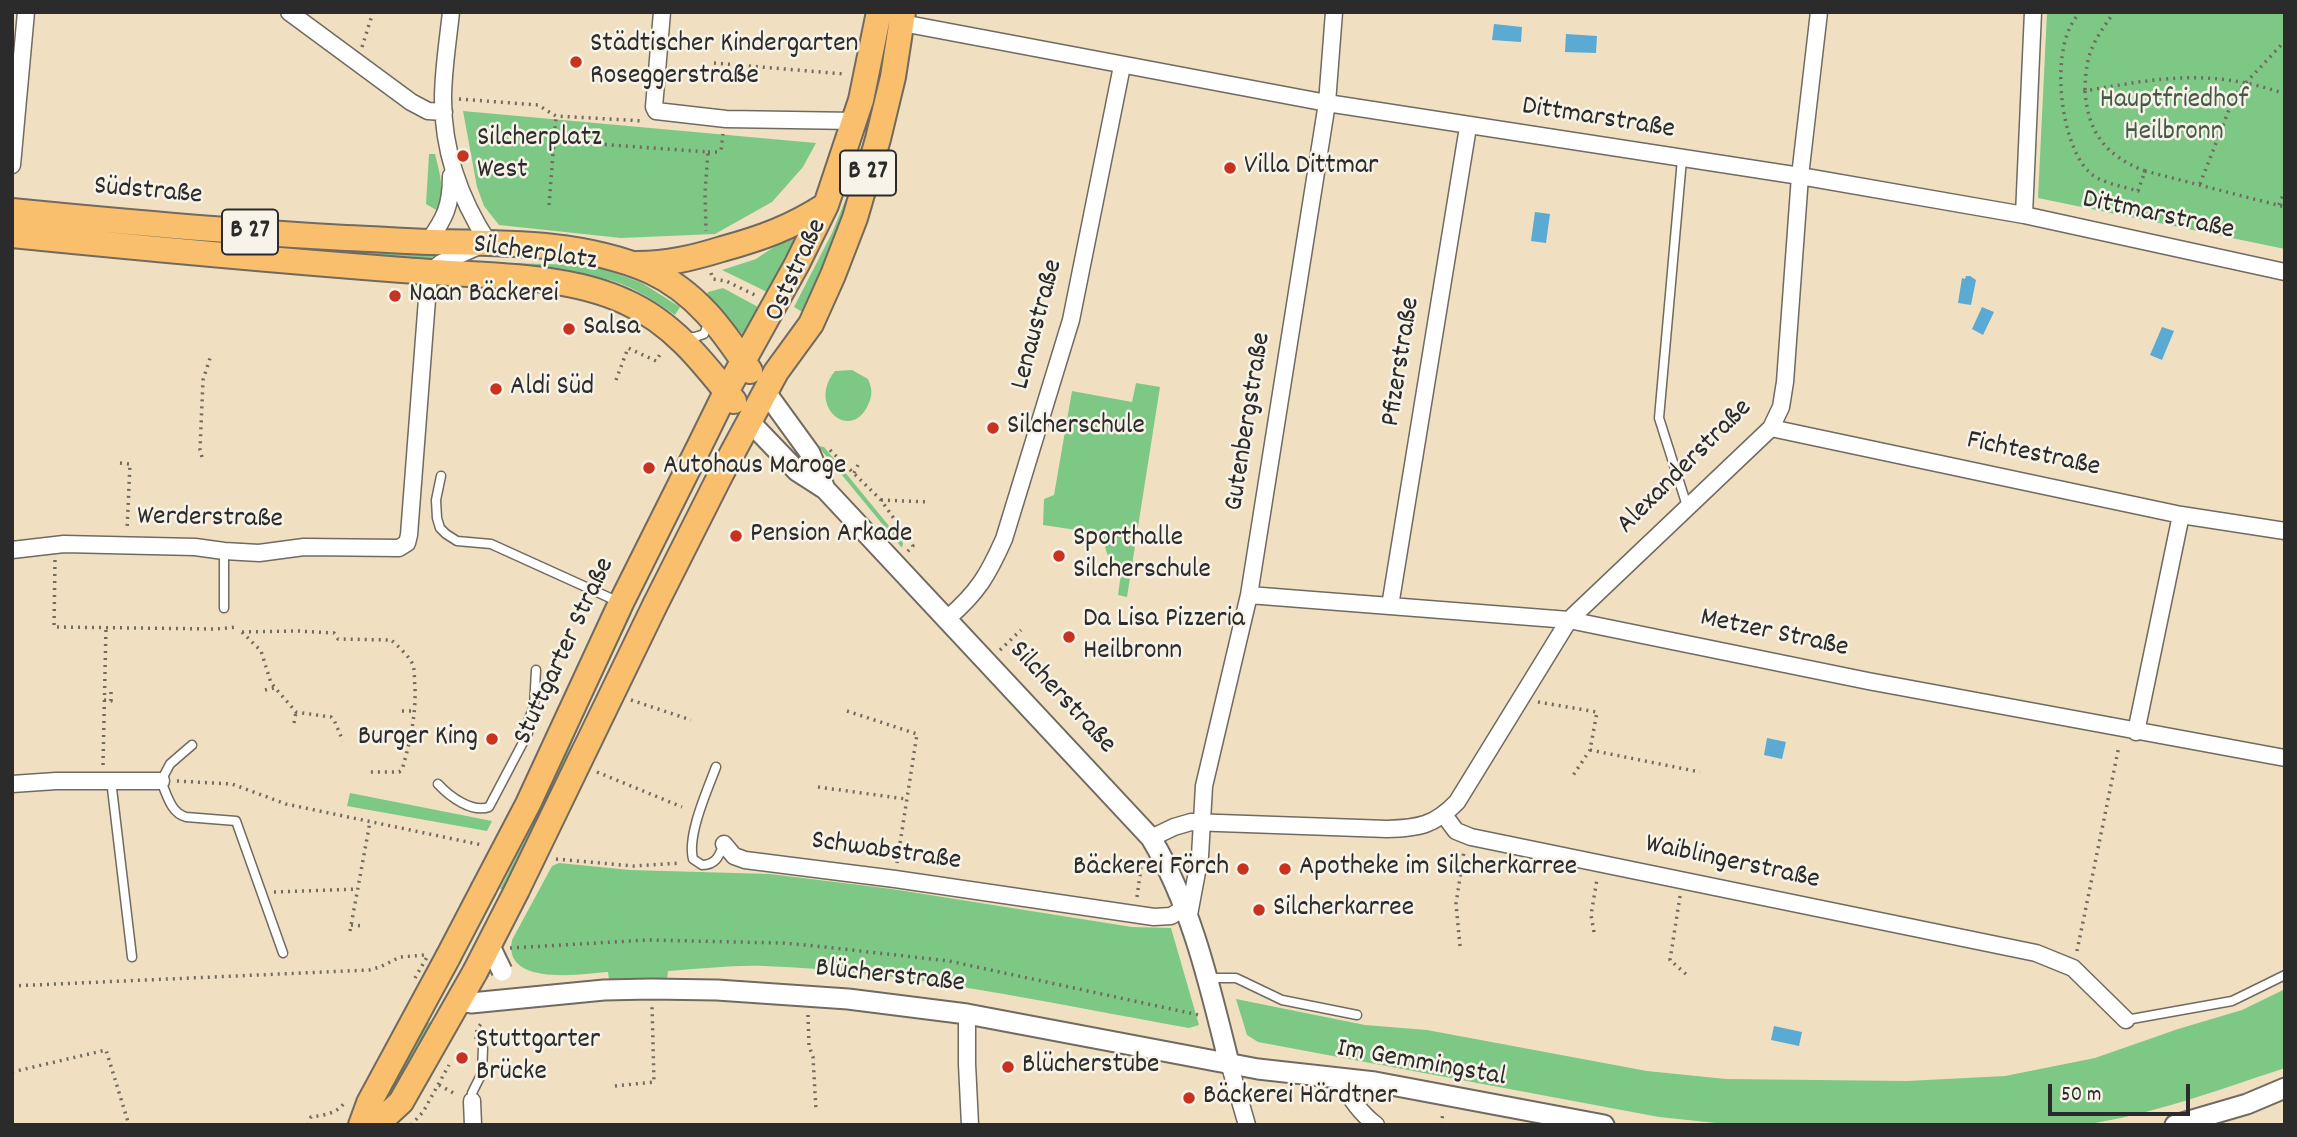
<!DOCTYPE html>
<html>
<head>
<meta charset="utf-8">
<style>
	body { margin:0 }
	#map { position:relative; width:2297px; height:1137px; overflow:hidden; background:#f0e0c1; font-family:Dekko,sans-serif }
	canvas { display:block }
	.frame { position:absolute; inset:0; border:14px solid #2b2b2b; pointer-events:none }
	.scale { position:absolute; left:2048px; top:1084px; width:142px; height:32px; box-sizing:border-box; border:4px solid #2b2b2b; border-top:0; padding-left:9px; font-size:21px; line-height:24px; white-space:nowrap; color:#2b2b2b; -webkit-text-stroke:5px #f7f3e8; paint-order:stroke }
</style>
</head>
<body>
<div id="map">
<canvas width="2297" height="1137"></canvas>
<div class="frame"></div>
<div class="scale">50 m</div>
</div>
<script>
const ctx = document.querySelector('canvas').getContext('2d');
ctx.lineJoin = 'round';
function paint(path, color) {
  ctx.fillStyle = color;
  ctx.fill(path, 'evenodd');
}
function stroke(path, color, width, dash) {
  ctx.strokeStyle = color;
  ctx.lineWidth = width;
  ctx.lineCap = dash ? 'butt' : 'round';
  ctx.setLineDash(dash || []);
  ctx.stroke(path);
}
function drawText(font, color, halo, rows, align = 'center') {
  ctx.font = font + ' Dekko,sans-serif';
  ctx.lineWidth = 5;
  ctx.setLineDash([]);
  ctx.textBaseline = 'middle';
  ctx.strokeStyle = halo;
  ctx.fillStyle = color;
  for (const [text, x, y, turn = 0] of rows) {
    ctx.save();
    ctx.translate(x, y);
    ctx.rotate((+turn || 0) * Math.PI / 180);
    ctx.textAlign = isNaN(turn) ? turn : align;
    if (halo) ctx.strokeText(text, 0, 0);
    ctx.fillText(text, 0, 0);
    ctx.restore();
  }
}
const green = new Path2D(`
	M2047 12H2285V249L2038 198Z
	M463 111 816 143 803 167 772 202 715 234 621 238 499 225 484 206 477 187Z
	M868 129H871L842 224 804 313 794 307 832 233 849 191Z
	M429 154H435C440 174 445 191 438 211L426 204Z
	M103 228 439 253V256L430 263 204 244Z
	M796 232 798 236 769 293 722 270 756 259Z
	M473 262 582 265 608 270 642 283 680 307 675 315C656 302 636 288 613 281 567 268 520 266 473 265Z
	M723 288 760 308 749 330 743 335 706 297 708 292Z
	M852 370 868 379C872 388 873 395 868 405 851 443 806 406 835 371Z
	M1136 383 1160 387 1127 597 1118 595 1122 566C1105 561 1106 549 1103 534L1043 525 1044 499 1054 495 1072 391 1132 402Z
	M818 446 824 447 835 460 903 543 902 548Z
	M629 611 632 613 579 726 536 831 507 889H500L531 828 549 783Z
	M350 793 492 821 487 831 347 806Z
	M559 863 630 870 770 874 892 889 1132 927 1171 928 1199 1025 1189 1028C1048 1003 907 971 764 966 732 965 700 969 668 971L667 981 609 979 608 972C583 974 502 987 512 940L552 866Z
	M2285 989V1068C2218 1090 2152 1115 2082 1125H1735L1659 1117 1258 1042 1247 1035 1236 999 1365 1025 1427 1030 1647 1071 1726 1079 1907 1081 2005 1076 2095 1058 2178 1029 2242 1010Z
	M435 1019 437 1020 381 1111 369 1121 420 1028Z`);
const water = new Path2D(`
	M1494 24 1522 27 1521 42 1492 40Z
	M1566 34 1597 36 1596 53 1565 52Z
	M1535 212 1550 214 1546 243 1531 241Z
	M1966 276H1970L1976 280 1971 305 1958 303 1962 278 1965 279Z
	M1982 307 1994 312 1983 335 1972 329Z
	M2162 327 2174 331 2162 360 2150 355Z
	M1767 738 1786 742 1782 759 1764 755Z
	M1774 1026 1802 1032 1799 1046 1771 1040Z`);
const path = new Path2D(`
	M2081 12C2048 41 2059 141 2088 171 2099 183 2122 186 2138 191L2145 171 2285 207
	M362 47 373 12
	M714 63 844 74
	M2085 90C2086 51 2093 43 2114 12
	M459 99 538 105 556 116 644 121
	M556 141 708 152 705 193 706 231
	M708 152H717L721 150 723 134
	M2145 171C2106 156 2088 133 2085 91 2158 78 2212 68 2285 94
	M2200 184 2230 107 2239 90 2285 41
	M549 205 556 116
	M2279 205 2285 190
	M711 273 713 279 726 281 755 295
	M616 380 628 348 656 361 662 351
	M830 450 881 500 913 546 907 552
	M202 457 200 450 203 380 211 355
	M120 463 130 464 127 530
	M854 473 860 461
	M881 500 928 502
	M55 560 54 627 216 629 237 627
	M242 632 298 631 334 633 338 639 391 640C397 645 410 657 413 665 415 672 414 680 415 687 416 716 410 742 402 770L399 772H368
	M242 632 261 651 271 683 296 712 331 717 334 720 343 741
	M1000 650 1021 630
	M265 690 274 688
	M104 700 111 701V688
	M631 700 691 720
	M1538 702 1597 712 1590 750 1572 777
	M402 711H416
	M847 711 917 734 897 863
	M294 723 296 712
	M1590 750 1700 772
	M103 765 106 627
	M597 772 682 807
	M177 781 232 784 286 804 482 845
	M818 787 906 799
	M556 859 633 866 681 863
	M274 892 357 889
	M1680 896 1670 960 1687 975
	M1137 897 1142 860
	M351 925 364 926
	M350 931 370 822
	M1594 932 1591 915 1597 879
	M1460 946 1456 904 1464 851
	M510 948 648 940 782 943 816 946 949 961 1199 1015
	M2077 951 2119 746
	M12 986 369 970 380 967 400 957 425 955
	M808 1015 809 1046 813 1057 816 1110
	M476 1039 477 1029 483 1021
	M12 1072 106 1050 129 1125
	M439 1085 457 1095
	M615 1086 654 1082 652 1005
	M308 1125 311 1117C324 1115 337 1114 345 1102
	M411 1125 423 1112 449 1065
	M1441 1125 1443 1113`);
const service = new Path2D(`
	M1682 159 1659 418 1687 506
	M686 337H695L704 334 709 322
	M441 476 436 500 437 518 440 528 446 534 457 541 491 544 619 602
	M224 608V551
	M192 745 170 764 161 781C167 795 171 813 186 817L236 821 283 953
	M716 767C707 791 687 835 693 859L702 865C716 865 719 856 724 844
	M111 780 132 957
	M438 784C450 797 472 813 489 807L528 733V721L534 707 536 670
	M1209 978H1236L1282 1000 1357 1015
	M2126 1020 2232 1001 2285 975
	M472 1101V1093L482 1073 483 1048`);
const minor = new Path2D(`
	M289 12 411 102 428 111 444 112
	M662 12 654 107 656 111 726 119 855 121
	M902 23 1327 103 1800 176 2024 215 2285 272
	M12 165 26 12
	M2024 215 2033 12
	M428 242C445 218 451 206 451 176
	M1771 428 2181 515 2285 531
	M12 550 64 544 195 547 224 551 259 553 304 547 399 548 407 543 409 535 429 273 441 263 488 242C460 199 443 151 443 99 443 70 448 41 451 12
	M1249 595 1569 620 1868 681 2285 758
	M1390 606 1468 127
	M948 618C978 592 988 575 1004 539L1071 320 1122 66
	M2136 732 2181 515
	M12 784 56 781H161
	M1444 815 1456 831 1471 837 2036 953 2073 968 2126 1020
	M1151 838 1174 827 1191 822 1387 829C1418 828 1434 826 1457 802L1569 620 1771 428 1781 407 1785 382 1800 176 1819 12
	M724 844 734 856 745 860 895 879 1154 917 1171 916 1184 908
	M1188 920 1200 856 1204 786 1249 595 1327 103 1334 12
	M967 1014V1064L970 1125
	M1229 1063 1247 1125
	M1340 1079C1349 1097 1360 1113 1376 1125
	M472 1101 473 1125`);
const tertiary = new Path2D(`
	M765 391 810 453 825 489
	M749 421 797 471 825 489 1151 838C1192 906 1210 987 1229 1063
	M459 1001 471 1003 604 990 651 989 717 990 848 999 967 1014 1258 1069 1375 1082 1604 1125
	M2175 1125 2247 1104 2285 1088`);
const primary = new Path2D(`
	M12 211C123 222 234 232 346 238 374 239 402 241 430 242 503 243 582 241 650 271 696 292 723 330 750 371
	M12 235C142 248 272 260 402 270 471 276 563 272 626 302 673 323 703 362 734 401
	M637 264C668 264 693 258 722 249 762 238 790 228 826 205
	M484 888 528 804 621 603 699 447 726 392 797 264 826 205 861 100 879 12
	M517 890 655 605 721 474 776 372 811 324 833 275 855 218 878 139 893 77 903 12
	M361 1125 369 1103 448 957
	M376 1125 401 1102 475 972`);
const pathBridge = new Path2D(`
	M415 978 427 957`);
const tertiaryBridge = new Path2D(`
	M489 944 502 971`);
const primaryBridge = new Path2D(`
	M448 957 484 888
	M475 972 517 890`);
const markers = [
	[576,62,7,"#c8321e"],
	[463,156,7,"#c8321e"],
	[1230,168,7,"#c8321e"],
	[395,296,7,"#c8321e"],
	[569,329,7,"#c8321e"],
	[496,389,7,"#c8321e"],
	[993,428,7,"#c8321e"],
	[649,468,7,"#c8321e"],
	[736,536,7,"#c8321e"],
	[1059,556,7,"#c8321e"],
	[1069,637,7,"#c8321e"],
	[492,739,7,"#c8321e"],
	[1243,869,7,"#c8321e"],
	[1285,869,7,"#c8321e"],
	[1259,910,7,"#c8321e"],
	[462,1058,7,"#c8321e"],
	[1008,1067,7,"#c8321e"],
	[1189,1098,7,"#c8321e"]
];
const shields = [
	[868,173,56],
	[250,232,56]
];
const shieldNames = [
	["B 27",868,173],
	["B 27",250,232]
];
const poiNames = [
	["Städtischer Kindergarten",590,46],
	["Roseggerstraße",590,78],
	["Silcherplatz",477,140],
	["West",477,172],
	["Villa Dittmar",1244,168],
	["Naan Bäckerei",409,296],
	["Salsa",583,329],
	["Aldi Süd",510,389],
	["Silcherschule",1007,428],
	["Autohaus Maroge",663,468],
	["Pension Arkade",750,536],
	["Sporthalle",1073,540],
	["Silcherschule",1073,572],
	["Da Lisa Pizzeria",1083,621],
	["Heilbronn",1083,653],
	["Burger King",478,739,"right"],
	["Bäckerei Förch",1229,869,"right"],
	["Apotheke im Silcherkarree",1299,869],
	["Silcherkarree",1273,910],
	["Stuttgarter",476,1042],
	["Brücke",476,1074],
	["Blücherstube",1022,1067],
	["Bäckerei Härdtner",1203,1098]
];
const parkNames = [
	["Hauptfriedhof",2174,102],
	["Heilbronn",2174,134]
];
const streetNames = [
	["Dittmarstraße",1598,120,9],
	["Südstraße",148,193,5],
	["Dittmarstraße",2158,217,12],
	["Silcherplatz",535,255,8],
	["Oststraße",798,271,-65],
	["Lenaustraße",1039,325,-75],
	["Pfizerstraße",1403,362,-81],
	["Gutenbergstraße",1250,422,-81],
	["Fichtestraße",2033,456,12],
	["Alexanderstraße",1686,468,-45],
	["Werderstraße",210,520,1],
	["Metzer Straße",1774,635,12],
	["Stuttgarter Straße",566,652,-65],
	["Silcherstraße",1061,699,47],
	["Schwabstraße",886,853,8],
	["Waiblingerstraße",1732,864,12],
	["Blücherstraße",890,978,6],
	["Im Gemmingstal",1421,1065,10]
];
paint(green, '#7ec885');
paint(water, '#5aaad4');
stroke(service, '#706a60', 11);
stroke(minor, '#706a60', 19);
stroke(tertiary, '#706a60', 23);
stroke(primary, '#706a60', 28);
stroke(path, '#706a60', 3.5, [2, 5]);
stroke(service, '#fff', 8);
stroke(minor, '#fff', 16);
stroke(tertiary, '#fff', 19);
stroke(primary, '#f9bf6d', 24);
stroke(tertiaryBridge, '#706a60', 23, []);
stroke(primaryBridge, '#706a60', 28, []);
stroke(pathBridge, '#706a60', 3.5, [2, 5]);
stroke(tertiaryBridge, '#fff', 19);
stroke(primaryBridge, '#f9bf6d', 24);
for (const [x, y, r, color] of markers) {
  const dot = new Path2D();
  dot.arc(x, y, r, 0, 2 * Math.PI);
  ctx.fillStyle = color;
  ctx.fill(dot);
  stroke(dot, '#f7f3e8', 2.5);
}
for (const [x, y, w] of shields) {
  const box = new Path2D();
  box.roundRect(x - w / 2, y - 22.5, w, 45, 5);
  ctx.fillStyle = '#f7f3e8';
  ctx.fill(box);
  stroke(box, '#2b2b2b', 2);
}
drawText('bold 26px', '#2b2b2b', null, shieldNames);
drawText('28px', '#2b2b2b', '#f7f3e8', poiNames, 'left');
drawText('28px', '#445a46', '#f7f3e8', parkNames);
drawText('28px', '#2b2b2b', '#f7f3e8', streetNames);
</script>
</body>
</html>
